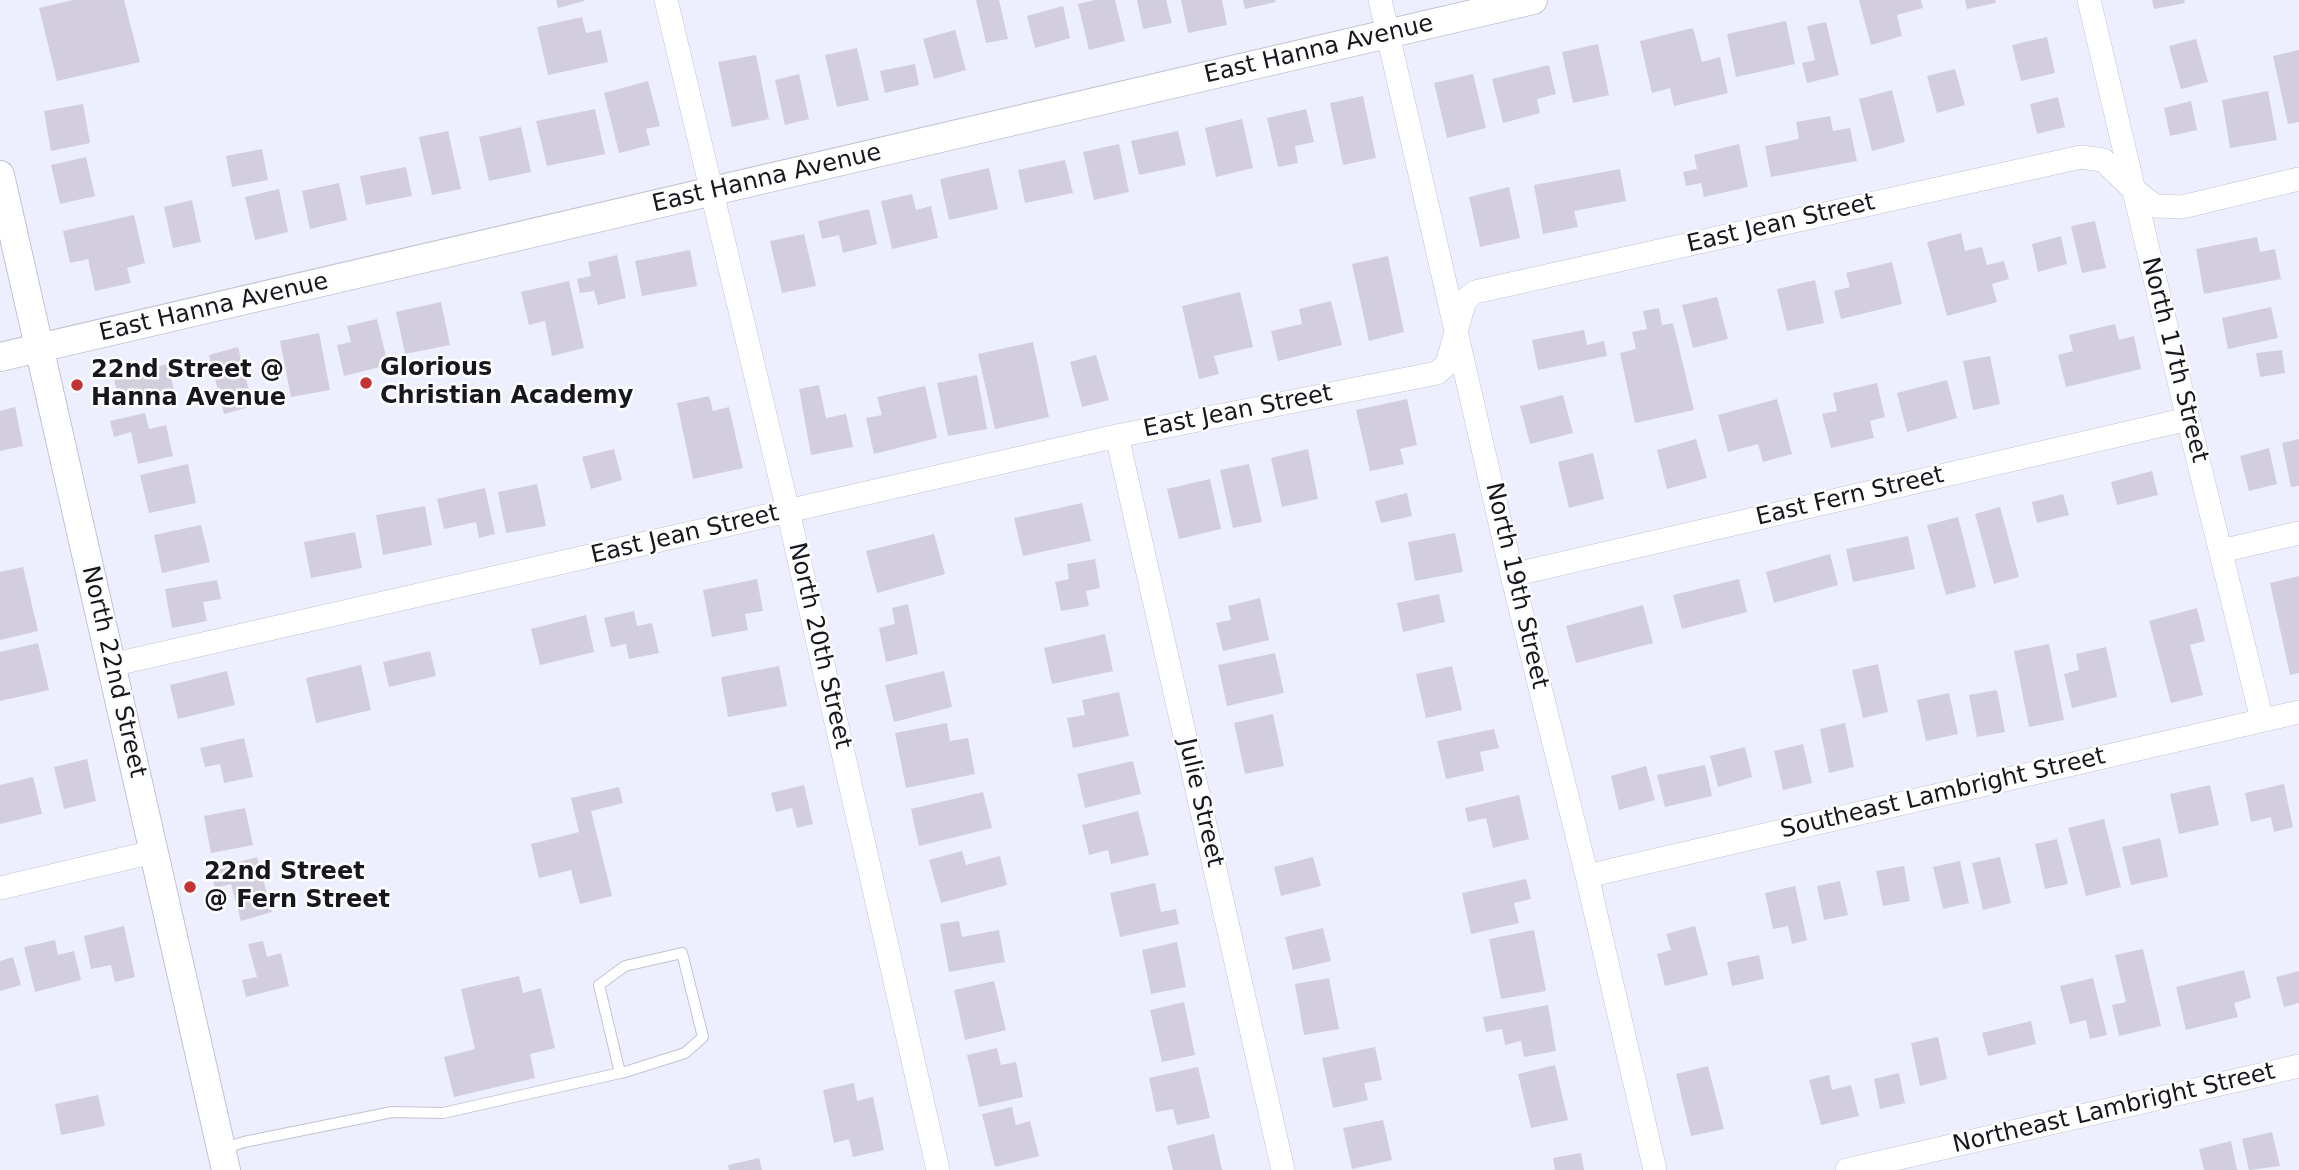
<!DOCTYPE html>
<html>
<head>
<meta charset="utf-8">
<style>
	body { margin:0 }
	canvas { display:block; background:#edeffe }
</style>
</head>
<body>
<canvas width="2299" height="1170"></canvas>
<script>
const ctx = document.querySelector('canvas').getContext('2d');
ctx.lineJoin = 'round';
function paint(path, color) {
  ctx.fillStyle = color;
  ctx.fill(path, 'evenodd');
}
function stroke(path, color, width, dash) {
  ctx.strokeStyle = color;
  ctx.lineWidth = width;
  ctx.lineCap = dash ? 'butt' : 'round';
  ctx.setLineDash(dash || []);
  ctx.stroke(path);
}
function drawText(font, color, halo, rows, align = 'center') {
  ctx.font = font + ' "DejaVu Sans",sans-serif';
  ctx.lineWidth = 5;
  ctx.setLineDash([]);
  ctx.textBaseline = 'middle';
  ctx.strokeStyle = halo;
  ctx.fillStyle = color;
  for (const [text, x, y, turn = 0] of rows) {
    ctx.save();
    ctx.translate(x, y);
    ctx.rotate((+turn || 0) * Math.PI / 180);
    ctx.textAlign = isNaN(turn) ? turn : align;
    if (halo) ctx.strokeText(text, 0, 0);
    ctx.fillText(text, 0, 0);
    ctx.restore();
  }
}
const building = new Path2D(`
	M73 0H124L140 62 57 81 39 8Z
	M556 0H584V1L558 8Z
	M976 0H999L1008 39 986 43Z
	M1095 0H1115L1125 41 1089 50 1078 4Z
	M1137 0H1166L1172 23 1143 29Z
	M1181 0H1222L1227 25 1188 33Z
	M1243 0H1275L1276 2 1245 9Z
	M1859 0H1921L1923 8 1897 15 1902 36 1871 45Z
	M1965 0H1995L1996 3 1967 9Z
	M2152 0H2184L2185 3 2154 9Z
	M1063 6 1070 38 1035 48 1027 16Z
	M582 17 586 33 601 30 608 62 548 75 537 27Z
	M1786 21 1795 64 1736 77 1727 34Z
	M1826 22 1839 75 1807 83 1802 63 1815 60 1807 26Z
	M1693 28 1702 62 1720 57 1728 93 1674 106 1670 88 1652 93 1640 41Z
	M955 30 966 70 934 79 923 39Z
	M2047 37 2055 73 2021 81 2012 45Z
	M2196 39 2208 82 2181 89 2169 46Z
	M1598 44 1609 95 1573 103 1562 52Z
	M857 48 869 100 837 107 825 55Z
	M2299 50V122L2288 124 2273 56Z
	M756 55 769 119 732 127 718 62Z
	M915 64 919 85 885 93 880 71Z
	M1549 65 1556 94 1537 99 1540 113 1503 123 1492 79Z
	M1955 69 1965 105 1937 113 1927 76Z
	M799 74 809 119 785 125 775 80Z
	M1473 74 1486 128 1447 138 1434 83Z
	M648 81 660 126 646 129 650 145 619 153 604 93Z
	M1892 90 1905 142 1872 151 1859 99Z
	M2268 91 2277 140 2230 148 2222 100Z
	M1363 96 1376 158 1343 165 1330 103Z
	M2058 97 2065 127 2037 134 2030 104Z
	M2191 101 2197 130 2170 136 2164 108Z
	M83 104 90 143 51 151 44 111Z
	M595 109 605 154 547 166 536 121Z
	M1306 109 1314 142 1295 146 1298 163 1278 167 1267 118Z
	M1830 116 1833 131 1850 128 1857 161 1771 177 1765 146 1799 139 1796 122Z
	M1242 119 1253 168 1216 177 1205 128Z
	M521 127 531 172 489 181 479 137Z
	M448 131 461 189 432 195 419 137Z
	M1178 131 1186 165 1139 175 1131 141Z
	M1119 144 1129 192 1094 200 1083 152Z
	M1739 144 1748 187 1704 197 1701 183 1686 186 1683 172 1697 169 1694 155Z
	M262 149 268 180 232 187 226 156Z
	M86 157 95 196 60 204 51 165Z
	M1065 160 1073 193 1025 203 1018 170Z
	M406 167 412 196 366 205 360 176Z
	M989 168 998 209 949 220 940 179Z
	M1620 169 1626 201 1574 211 1578 227 1543 234 1534 185Z
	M339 183 347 220 310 229 302 191Z
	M1509 187 1520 238 1480 247 1469 197Z
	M279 189 288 232 255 240 245 197Z
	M912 194 916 210 931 206 938 238 892 249 881 201Z
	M192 200 201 242 173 248 164 207Z
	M869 209 877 244 843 253 839 235 822 239 818 221Z
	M134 215 145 263 127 268 131 283 95 291 88 259 70 263 63 231Z
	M2095 221 2106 268 2082 273 2071 226Z
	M1961 233 1965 251 1982 247 1987 265 2004 261 2009 279 1992 284 1997 302 1947 316 1927 242Z
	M804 234 816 286 782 293 770 241Z
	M2061 236 2067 264 2038 272 2032 244Z
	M2257 237 2260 252 2275 249 2281 279 2204 294 2196 249Z
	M690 250 697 286 642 296 635 261Z
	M617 255 626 298 598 305 594 291 580 293 577 279 591 276 588 262Z
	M1388 256 1404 332 1369 341 1352 264Z
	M1892 262 1902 304 1841 319 1834 291 1850 287 1846 273Z
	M1815 280 1824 323 1787 331 1777 289Z
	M569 281 584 348 552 356 545 321 529 325 521 292Z
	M1240 292 1253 347 1214 356 1219 374 1199 379 1182 306Z
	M1717 297 1728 339 1693 348 1682 305Z
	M1331 301 1342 345 1278 361 1271 331 1302 324 1299 309Z
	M441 302 450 345 405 354 396 312Z
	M2271 307 2278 338 2228 349 2222 318Z
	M1659 308 1662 325 1673 323 1694 410 1635 423 1620 353 1636 349 1632 332 1647 329 1643 311Z
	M377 319 388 365 344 376 337 345 351 342 347 326Z
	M2115 324 2119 340 2134 336 2141 369 2066 387 2058 355 2073 351 2069 335Z
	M1584 330 1587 345 1604 341 1607 356 1538 370 1532 340Z
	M319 333 330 390 291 397 280 341Z
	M1033 342 1049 417 995 429 978 354Z
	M238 347 253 406 224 414 209 355Z
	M2282 350 2285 373 2260 377 2256 353Z
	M1096 355 1109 400 1082 407 1070 362Z
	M1990 356 2000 404 1973 410 1963 361Z
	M167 364 175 393 121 408 114 379Z
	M977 375 987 429 948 436 937 383Z
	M1947 380 1957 418 1907 432 1897 393Z
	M1877 383 1885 417 1870 421 1874 438 1831 448 1822 414 1837 411 1833 393Z
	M819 385 826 418 846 414 853 447 811 455 799 389Z
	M925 386 937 438 874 454 866 418 882 415 877 397Z
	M1563 395 1573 433 1530 444 1520 406Z
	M709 396 713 411 729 407 743 468 693 479 677 403Z
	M1407 399 1417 445 1400 449 1404 464 1370 471 1356 410Z
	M1777 399 1792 454 1763 462 1758 444 1728 452 1718 415Z
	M15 407 23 446 0 451V411Z
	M145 413 149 429 166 425 173 456 138 464 131 432 114 437 110 421Z
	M1696 439 1707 478 1667 489 1657 450Z
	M2299 439V486L2291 487 2282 443Z
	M2269 448 2277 484 2249 491 2240 456Z
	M614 449 622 480 591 489 582 457Z
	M1308 449 1318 499 1282 507 1271 458Z
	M1593 453 1604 499 1569 508 1558 462Z
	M188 464 196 503 149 513 140 475Z
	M1249 464 1262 522 1233 528 1220 470Z
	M2152 471 2158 495 2117 505 2111 482Z
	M1210 479 1221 529 1179 539 1167 489Z
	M537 484 546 526 506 533 498 492Z
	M485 488 495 534 479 538 476 522 444 529 437 499Z
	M1407 493 1412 516 1381 523 1375 501Z
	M2063 494 2069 515 2037 523 2032 502Z
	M1082 503 1091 541 1023 556 1014 518Z
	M425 506 432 545 383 555 376 515Z
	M2000 507 2019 577 1994 584 1975 514Z
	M1958 517 1976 587 1946 595 1927 525Z
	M201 525 210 562 162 573 154 535Z
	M355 532 362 568 311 578 304 542Z
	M1455 533 1463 572 1415 581 1408 542Z
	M934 534 945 574 877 593 866 551Z
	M1908 536 1915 569 1853 582 1846 549Z
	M1830 554 1838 585 1774 603 1766 572Z
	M1095 559 1100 588 1086 591 1089 606 1061 611 1055 582 1069 579 1067 564Z
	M23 567 38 631 0 640V572Z
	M2299 576V673L2290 675 2270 583Z
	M757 579 763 611 745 614 748 630 712 637 703 590Z
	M1739 579 1747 612 1682 629 1673 595Z
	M217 580 221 599 203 602 207 621 172 628 165 589Z
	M1439 594 1445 622 1403 632 1397 603Z
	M1260 598 1269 640 1223 651 1216 623 1231 620 1228 606Z
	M908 604 918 654 886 662 879 628 895 624 892 608Z
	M1643 605 1653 643 1576 663 1566 626Z
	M2197 608 2205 641 2190 645 2203 695 2171 703 2149 621Z
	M634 611 637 626 652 623 659 653 629 659 626 644 611 647 604 618Z
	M586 615 594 652 540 665 531 629Z
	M1105 634 1113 671 1052 684 1044 648Z
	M38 643 49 690 0 701V652Z
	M2049 644 2064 720 2029 727 2014 651Z
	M2106 647 2117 697 2072 708 2064 674 2079 670 2076 654Z
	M430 651 436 676 389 687 383 662Z
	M1275 653 1284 693 1227 706 1218 665Z
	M1878 664 1888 712 1863 718 1852 670Z
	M361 665 371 710 316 723 306 678Z
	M779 666 787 706 728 717 721 677Z
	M1452 666 1462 710 1426 718 1416 674Z
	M227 671 235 705 178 719 170 685Z
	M944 671 952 707 894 722 885 685Z
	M1997 690 2005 732 1977 737 1969 695Z
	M1119 692 1129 736 1073 748 1067 718 1085 715 1082 700Z
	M1949 693 1958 734 1926 741 1917 700Z
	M1273 714 1284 766 1245 774 1234 723Z
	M947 723 950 741 968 738 975 774 906 788 895 733Z
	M1845 723 1854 767 1829 773 1820 729Z
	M1494 729 1499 748 1480 752 1484 771 1446 779 1437 741Z
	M244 738 253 777 224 783 220 764 205 767 200 748Z
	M1803 744 1812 783 1783 790 1774 751Z
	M1745 747 1752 777 1718 787 1710 756Z
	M87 759 96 801 64 809 54 767Z
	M1133 761 1141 794 1085 808 1077 774Z
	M1705 765 1712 796 1665 807 1657 775Z
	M1646 766 1655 800 1619 810 1611 776Z
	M33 777 42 814 0 824V785Z
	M2284 784 2293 827 2274 832 2271 817 2251 822 2245 793Z
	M804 785 813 824 797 828 792 808 776 812 771 793Z
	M2210 785 2219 825 2179 834 2170 794Z
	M619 787 623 803 591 811 612 896 580 904 571 870 539 878 531 844 579 832 571 798Z
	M983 792 992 828 919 846 911 809Z
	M1519 795 1529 839 1493 848 1486 818 1468 822 1465 808Z
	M245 808 253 845 211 853 204 816Z
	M1138 811 1149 855 1111 864 1108 850 1089 855 1082 825Z
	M2104 819 2121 887 2086 896 2068 828Z
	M2160 838 2168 877 2131 885 2122 847Z
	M2057 839 2068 884 2045 889 2035 844Z
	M962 851 966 865 1000 856 1007 885 941 903 929 860Z
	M257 857 272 912 241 921 231 884 215 888 210 870Z
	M1313 857 1321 886 1281 896 1274 867Z
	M2000 857 2011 903 1983 910 1972 863Z
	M1960 861 1969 903 1943 909 1933 867Z
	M1904 866 1910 901 1883 906 1876 871Z
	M1526 879 1531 899 1514 903 1519 923 1471 934 1462 893Z
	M1840 881 1848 915 1824 920 1817 886Z
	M1155 883 1161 912 1176 909 1179 924 1120 937 1110 893Z
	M1795 886 1807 940 1792 944 1788 926 1773 929 1765 893Z
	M959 921 962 937 999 930 1005 962 949 972 940 924Z
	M124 926 135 977 115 982 111 965 91 969 84 936Z
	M1695 926 1708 975 1665 986 1657 954 1671 950 1666 934Z
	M1323 928 1331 961 1293 970 1285 937Z
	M1534 930 1546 991 1501 999 1489 939Z
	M55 940 58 955 74 951 81 980 35 992 24 947Z
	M263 941 267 957 281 953 289 986 246 997 242 980 257 977 248 944Z
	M1177 942 1186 987 1151 994 1142 950Z
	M2143 949 2161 1026 2119 1036 2112 1005 2126 1002 2115 955Z
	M1759 955 1764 979 1732 986 1727 962Z
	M13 957 21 985 0 991V961Z
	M2244 970 2251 998 2234 1003 2238 1017 2186 1030 2176 987Z
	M2299 971V1003L2284 1007 2276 977Z
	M519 976 523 993 541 988 555 1048 530 1054 535 1078 454 1097 444 1057 475 1049 461 989Z
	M1329 978 1339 1029 1304 1035 1295 984Z
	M2093 978 2107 1035 2090 1039 2086 1020 2070 1024 2060 986Z
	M994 981 1006 1030 965 1040 954 990Z
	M1184 1002 1195 1055 1162 1062 1150 1010Z
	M1548 1005 1556 1051 1524 1057 1521 1041 1505 1045 1502 1029 1486 1032 1483 1017Z
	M2031 1021 2036 1044 1988 1056 1982 1033Z
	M1938 1037 1947 1079 1920 1086 1911 1043Z
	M1375 1047 1382 1080 1364 1083 1368 1100 1333 1108 1322 1058Z
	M997 1048 1001 1065 1016 1062 1023 1097 979 1107 967 1055Z
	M1555 1065 1568 1120 1531 1128 1518 1074Z
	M1708 1066 1724 1129 1691 1136 1676 1074Z
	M1198 1067 1210 1118 1177 1125 1173 1109 1156 1112 1149 1078Z
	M1899 1073 1905 1103 1880 1109 1874 1079Z
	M1829 1075 1832 1090 1851 1085 1859 1116 1821 1125 1809 1080Z
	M854 1083 857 1101 873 1097 884 1150 853 1157 849 1139 834 1143 823 1090Z
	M98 1095 105 1126 61 1135 55 1104Z
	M1012 1107 1016 1125 1030 1121 1039 1156 995 1167 982 1114Z
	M1383 1120 1392 1160 1352 1169 1343 1128Z
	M2272 1132 2280 1166 2249 1170 2242 1139Z
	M1214 1134 1222 1170H1173L1167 1146Z
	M2231 1141 2237 1170H2204L2199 1149Z
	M1581 1153 1584 1170H1555L1553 1158Z
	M759 1158 762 1170H729L728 1165Z`);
const service = new Path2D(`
	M224 1148 244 1142 392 1112 443 1113 620 1073 625 1072 685 1053 703 1037 682 953 625 966 599 985 620 1073`);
const minor = new Path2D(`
	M666 0 788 511 938 1170
	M1380 0 1512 575 1587 876 1655 1170
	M2089 0 2188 419 2262 720
	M1117 436 1283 1170
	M2221 551 2299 533
	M1512 575 2188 419
	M111 665 1117 436 1437 373 1447 364 1465 300 1475 292 2081 157 2103 160 2133 189 2155 206 2182 207 2299 179
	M1587 876 2299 712
	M0 888 153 852
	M1847 1170 2299 1066`);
const tertiary = new Path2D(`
	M0 175 226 1170
	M0 357 1533 0`);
const markers = [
	[366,383,7,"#c23336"],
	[77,385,7,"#c23336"],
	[190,887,7,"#c23336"]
];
const streetNames = [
	["East Hanna Avenue",1319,50,-13],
	["East Hanna Avenue",767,179,-13],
	["East Jean Street",1781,224,-13],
	["East Hanna Avenue",214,308,-13],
	["North 17th Street",2174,360,76],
	["East Jean Street",1238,412,-11],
	["East Fern Street",1850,497,-13],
	["East Jean Street",685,535,-13],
	["North 19th Street",1516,586,77],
	["North 20th Street",819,646,77],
	["North 22nd Street",113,672,77],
	["Southeast Lambright Street",1943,794,-13],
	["Julie Street",1200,803,77],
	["Northeast Lambright Street",2114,1109,-13]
];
const poiNames = [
	["Glorious",380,369],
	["Christian Academy",380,397],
	["22nd Street @",91,371],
	["Hanna Avenue",91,399],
	["22nd Street",204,873],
	["@ Fern Street",204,901]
];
paint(building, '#d3cedd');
stroke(service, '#c2c3d2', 12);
stroke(minor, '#c2c3d2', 24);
stroke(tertiary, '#c2c3d2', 30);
stroke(service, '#fff', 10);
stroke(minor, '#fff', 23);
stroke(tertiary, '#fff', 28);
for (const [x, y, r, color] of markers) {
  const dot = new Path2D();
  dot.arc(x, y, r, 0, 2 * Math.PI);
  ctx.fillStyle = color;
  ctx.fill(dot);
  stroke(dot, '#fdfdfd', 2.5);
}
drawText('24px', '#17181d', '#fdfdfd', streetNames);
drawText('bold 24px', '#17181d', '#fdfdfd', poiNames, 'left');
</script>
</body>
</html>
